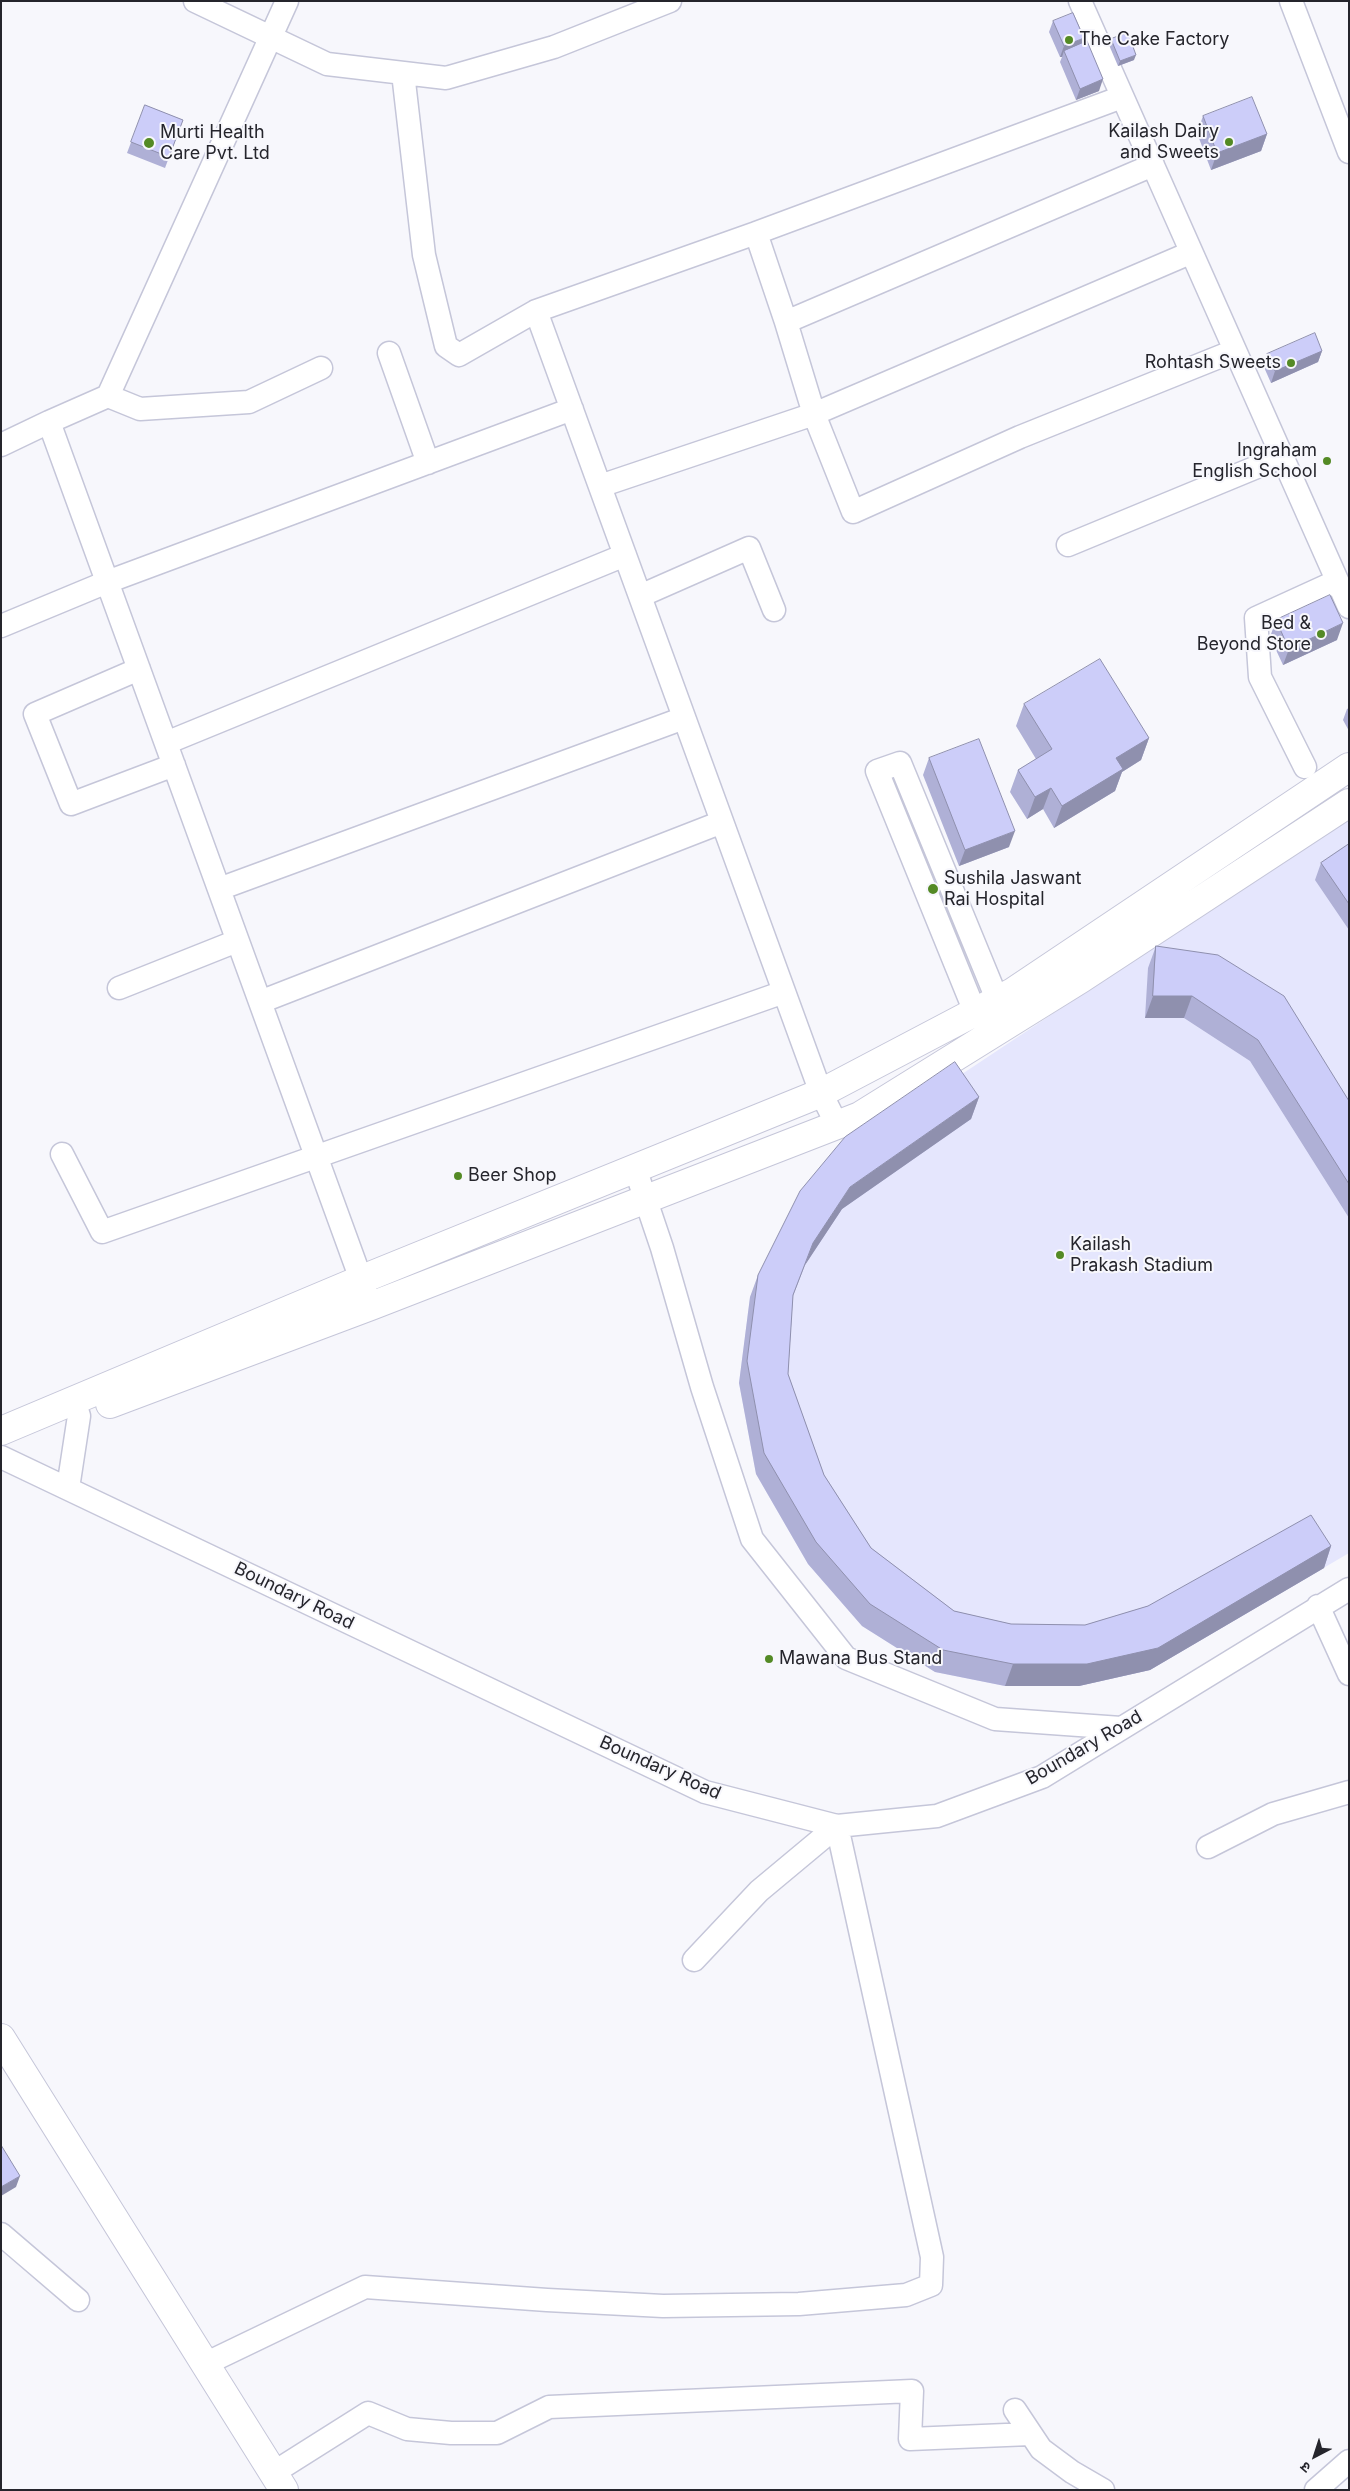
<!DOCTYPE html>
<html>
<head>
<meta charset="utf-8">
<style>
	body { margin:0 }
	#map { position:relative; width:1350px; height:2491px; overflow:hidden; background:#f7f7fc; font-family:Inter,"Noto Sans Devanagari",sans-serif }
	canvas { display:block }
	.frame { position:absolute; inset:0; border:2px solid #25252c; pointer-events:none }
	.north { position:absolute; left:1290px; top:2431px; width:50px; height:50px; -webkit-text-stroke:4px #f7f7fc; paint-order:stroke; rotate:220deg; font-size:14px; font-weight:700; line-height:20px; text-align:center; color:#25252c }
	.north::after { content:''; display:block; margin:auto; width:18px; height:22px; background:#25252c; clip-path:polygon(50% 0,100% 100%,50% 72%,0 100%) }
</style>
</head>
<body>
<div id="map">
<canvas width="1350" height="2491"></canvas>
<div class="frame"></div>
<div class="north">उ</div>
</div>
<script>
const ctx = document.querySelector('canvas').getContext('2d');
ctx.lineJoin = 'round';
function paint(path, color) {
  ctx.fillStyle = color;
  ctx.fill(path, 'evenodd');
}
function stroke(path, color, width, dash) {
  ctx.strokeStyle = color;
  ctx.lineWidth = width;
  ctx.lineCap = dash ? 'butt' : 'round';
  ctx.setLineDash(dash || []);
  ctx.stroke(path);
}
function drawText(font, color, halo, rows, align = 'center') {
  ctx.font = font + ' Inter,sans-serif';
  ctx.lineWidth = 4;
  ctx.setLineDash([]);
  ctx.textBaseline = 'middle';
  ctx.strokeStyle = halo;
  ctx.fillStyle = color;
  for (const [text, x, y, turn = 0] of rows) {
    ctx.save();
    ctx.translate(x, y);
    ctx.rotate((+turn || 0) * Math.PI / 180);
    ctx.textAlign = isNaN(turn) ? turn : align;
    if (halo) ctx.strokeText(text, 0, 0);
    ctx.fillText(text, 0, 0);
    ctx.restore();
  }
}
const green = new Path2D(`
	M1349 817V1553L1150 1670 1079 1686H1005L935 1672 862 1626 808 1564 756 1474 739 1383 750 1297 792 1213 947 1084Z`);
const minor = new Path2D(`
	M195 1 327 64 446 78 554 47 670 1
	M287 1 108 396 49 422 367 1296
	M1080 1 1349 607
	M1291 1 1349 152
	M403 73 424 255 446 346 459 355 536 311 756 233
	M1122 97 756 233 786 322 814 414 853 512 1020 437 1234 351
	M536 311 821 1093 837 1125
	M786 322 1153 165
	M389 353 428 463
	M108 396 140 409 249 402 321 368
	M1 445 49 422
	M600 486 814 414 1190 253
	M1068 545 1281 457
	M640 596 749 548 774 610
	M1 626 107 582 572 409
	M139 669 35 714 71 804 174 765
	M166 743 625 555
	M1305 767 1260 677 1256 618 1337 581
	M219 889 684 718
	M119 988 237 941
	M260 1002 722 822
	M975 1012 877 771 900 763 1004 1016
	M62 1154 102 1232 784 992
	M635 1168 662 1248 702 1387 752 1539 846 1658 995 1719 1121 1728
	M1 1457 705 1792 837 1826 937 1816 1042 1777 1349 1589
	M68 1488 79 1416 74 1400
	M1318 1606 1349 1674
	M1208 1847 1273 1814 1349 1792
	M1 2234 78 2300
	M205 2364 365 2287 547 2300 663 2306 799 2304 906 2295 931 2285 932 2257 837 1826 759 1891 694 1960
	M1015 2410 1041 2449 1072 2472 1103 2490
	M273 2473 368 2413 407 2429 451 2433H497L549 2407 912 2391 910 2439 1030 2434
	M1316 2490 1349 2461`);
const major = new Path2D(`
	M110 1404 371 1306 860 1116 1082 978 1349 803
	M1 1431 360 1280 821 1093 1013 992 1349 767
	M1 2038 284 2490`);
const wall = new Path2D(`
	M1053 21 1082 43 1099 91 1076 100 1060 62 1062 57H1060L1049 32Z
	M1111 39 1134 60 1118 66 1109 45Z
	M145 105 183 120 165 168 127 153Z
	M1203 116 1267 134 1261 151 1211 170 1197 133Z
	M1322 351 1318 362 1271 383 1263 365 1267 354Z
	M1276 620 1337 640 1283 665 1270 637Z
	M1024 704 1149 738 1141 760 1122 772 1115 791 1054 828 1043 809 1027 819 1010 792 1018 770 1036 759 1016 726Z
	M1349 708V731L1343 720 1347 709Z
	M929 758 1009 847 959 866 923 775Z
	M1349 844V930L1315 880 1321 863Z
	M1156 946 1349 1101V1218L1250 1061 1184 1018H1145L1148 968Z
	M979 1097 971 1119 842 1209 805 1265 793 1296 788 1374 824 1475 871 1548 954 1611 1011 1624 1085 1625 1148 1606 1331 1546 1324 1568 1150 1670 1079 1686H1005L935 1672 862 1626 808 1564 756 1474 739 1383 750 1297 758 1275Z`);
const shadedWall = new Path2D(`
	M1084 38 1080 49 1064 51 1062 57H1060L1064 46Z
	M1136 55 1134 60 1118 66 1120 61Z
	M1103 79 1099 91 1076 100 1080 89Z
	M1267 134 1261 151 1211 170 1217 153Z
	M1322 351 1318 362 1271 383 1275 371Z
	M1343 623 1337 640 1283 665 1289 649Z
	M1149 738 1141 760 1122 772 1115 791 1054 828 1062 806 1116 758Z
	M1051 788 1043 809 1027 819 1035 797Z
	M1015 831 1009 847 959 866 965 850Z
	M1153 996H1192L1184 1018H1145Z
	M979 1097 971 1119 842 1209 805 1265 813 1243 850 1187Z
	M1331 1546 1324 1568 1150 1670 1079 1686H1005L1013 1664Z
	M20 2176 16 2187 1 2196V2187Z`);
const building = new Path2D(`
	M1073 13 1084 38 1064 46 1053 21Z
	M1128 33 1136 55 1120 61 1111 39Z
	M1087 41 1103 79 1080 89 1064 51Z
	M1252 97 1267 134 1217 153 1203 116Z
	M145 105 183 120 169 157 131 142Z
	M1315 333 1322 351 1275 371 1267 354Z
	M1330 595 1343 623 1289 649 1276 620Z
	M1100 659 1149 738 1116 758 1123 769 1062 806 1051 788 1035 797 1018 770 1052 749 1024 704Z
	M979 739 1015 831 965 850 929 758Z
	M1349 844V904L1321 863Z
	M1156 946 1218 955 1284 996 1349 1101V1184L1258 1040 1192 996H1153Z
	M955 1062 979 1097 850 1187 813 1243 793 1295 788 1374 824 1475 871 1548 954 1611 1011 1624 1085 1625 1148 1606 1311 1515 1331 1546 1158 1648 1087 1664H1013L943 1650 870 1604 816 1542 764 1453 747 1361 758 1275 800 1191 845 1137Z
	M1 2145 20 2176 1 2187Z`);
const markers = [
	[1069,40,5,"#548a25"],
	[1229,142,5,"#548a25"],
	[149,143,6,"#548a25"],
	[1291,363,5,"#548a25"],
	[1327,461,5,"#548a25"],
	[1321,634,5,"#548a25"],
	[933,889,6,"#548a25"],
	[458,1176,5,"#548a25"],
	[1060,1255,5,"#548a25"],
	[769,1659,5,"#548a25"]
];
const poiNames = [
	["The Cake Factory",1079,40],
	["Kailash Dairy",1219,132,"right"],
	["and Sweets",1219,153,"right"],
	["Murti Health",160,133],
	["Care Pvt. Ltd",160,154],
	["Rohtash Sweets",1281,363,"right"],
	["Ingraham",1317,451,"right"],
	["English School",1317,472,"right"],
	["Bed &",1311,624,"right"],
	["Beyond Store",1311,645,"right"],
	["Sushila Jaswant",944,879],
	["Rai Hospital",944,900],
	["Beer Shop",468,1176],
	["Kailash",1070,1245],
	["Prakash Stadium",1070,1266],
	["Mawana Bus Stand",779,1659]
];
const streetNames = [
	["Boundary Road",294,1596,26],
	["Boundary Road",1084,1748,-30],
	["Boundary Road",660,1768,24]
];
paint(green, '#e5e6fd');
stroke(minor, '#c5c6d9', 25);
stroke(major, '#c5c6d9', 30);
stroke(minor, '#fff', 22);
stroke(major, '#fff', 28);
paint(wall, '#afb0d6');
paint(shadedWall, '#8f90ae');
paint(building, '#cccdf9');
stroke(building, '#8f90ae', 1);
for (const [x, y, r, color] of markers) {
  const dot = new Path2D();
  dot.arc(x, y, r, 0, 2 * Math.PI);
  ctx.fillStyle = color;
  ctx.fill(dot);
  stroke(dot, '#f7f7fc', 2);
}
drawText('18px', '#25252c', '#f7f7fc', poiNames, 'left');
drawText('18px', '#25252c', '#f7f7fc', streetNames);
</script>
</body>
</html>
